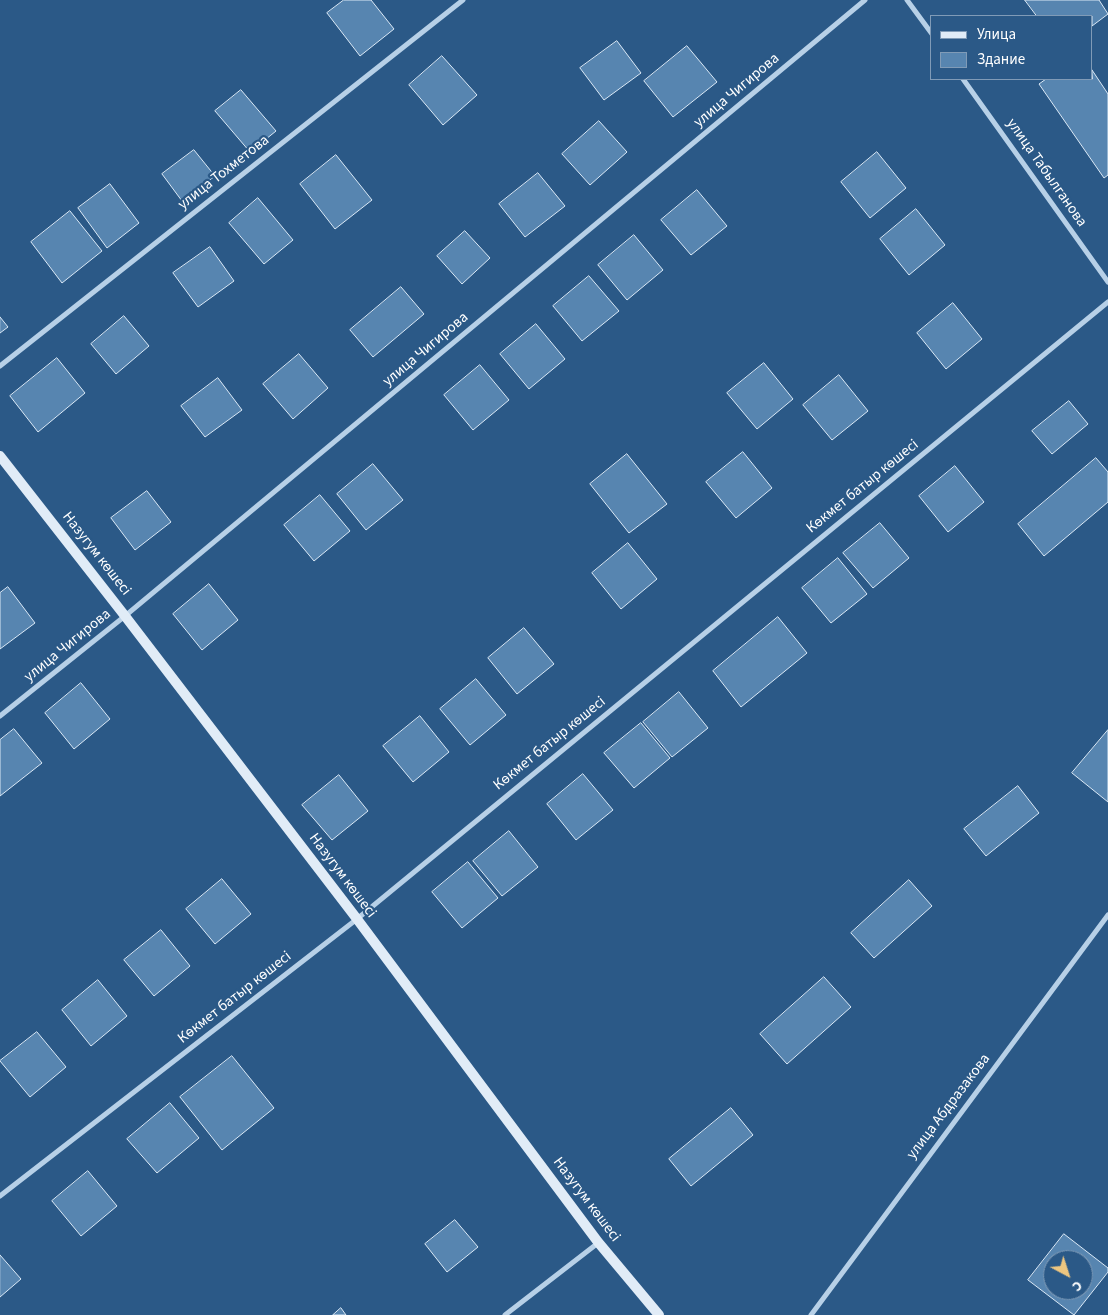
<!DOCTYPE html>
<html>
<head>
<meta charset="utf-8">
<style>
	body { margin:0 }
	#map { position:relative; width:1108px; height:1315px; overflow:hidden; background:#2b5987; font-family:"Source Sans 3",sans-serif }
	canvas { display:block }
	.legend { position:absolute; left:930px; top:15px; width:162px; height:65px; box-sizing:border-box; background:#2b5987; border:1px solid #809bb7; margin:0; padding:6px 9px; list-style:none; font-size:15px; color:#fff }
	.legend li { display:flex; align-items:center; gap:10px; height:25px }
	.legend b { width:25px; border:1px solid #809bb7 }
	.north { position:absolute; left:1043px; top:1250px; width:50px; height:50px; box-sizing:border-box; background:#2b5987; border:1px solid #809bb7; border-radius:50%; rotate:140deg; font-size:14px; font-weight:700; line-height:20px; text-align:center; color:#fff }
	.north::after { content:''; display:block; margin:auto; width:18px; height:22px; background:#edc680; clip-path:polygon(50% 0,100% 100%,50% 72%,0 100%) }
</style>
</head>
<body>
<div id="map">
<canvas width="1108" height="1315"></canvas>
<ul class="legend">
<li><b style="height:6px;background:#e1ecf7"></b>Улица</li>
<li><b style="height:14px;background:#5785b0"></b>Здание</li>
</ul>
<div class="north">С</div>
</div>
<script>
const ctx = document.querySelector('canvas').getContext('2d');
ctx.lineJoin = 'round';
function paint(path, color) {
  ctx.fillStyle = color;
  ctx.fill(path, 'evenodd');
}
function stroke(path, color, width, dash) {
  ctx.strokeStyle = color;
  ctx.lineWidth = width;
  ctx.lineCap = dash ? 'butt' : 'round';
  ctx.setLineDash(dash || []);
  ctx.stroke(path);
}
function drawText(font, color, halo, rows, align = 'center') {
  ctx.font = font + ' "Source Sans 3",sans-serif';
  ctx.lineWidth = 4.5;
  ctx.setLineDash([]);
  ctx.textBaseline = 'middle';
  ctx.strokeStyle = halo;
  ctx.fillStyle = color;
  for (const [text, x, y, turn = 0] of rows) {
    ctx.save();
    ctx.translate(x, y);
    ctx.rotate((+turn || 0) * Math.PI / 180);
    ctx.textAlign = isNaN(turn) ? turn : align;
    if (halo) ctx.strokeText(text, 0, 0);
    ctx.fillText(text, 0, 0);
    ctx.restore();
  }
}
const building = new Path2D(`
	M344 0H371L394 29 360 56 327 13Z
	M1025 0H1099L1108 14 1092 26V16H1037Z
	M617 41 641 73 604 100 580 68Z
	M687 46 717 82 673 117 644 81Z
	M442 56 477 95 443 125 409 85Z
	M1092 70 1108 94V175L1104 178 1039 84 1046 79H1092Z
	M241 90 276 131 250 152 215 111Z
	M599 121 627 152 590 185 562 154Z
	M194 150 215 176 182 201 162 174Z
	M877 152 906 188 870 218 841 182Z
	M336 155 372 200 335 229 300 184Z
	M538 173 565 206 525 237 499 204Z
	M110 184 139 223 107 248 78 208Z
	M697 190 727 226 691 255 661 220Z
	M258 198 293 240 264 264 229 223Z
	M916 209 945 245 909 275 880 239Z
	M70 211 102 251 62 283 31 242Z
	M465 231 490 258 462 284 437 256Z
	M634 235 663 270 627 300 598 265Z
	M210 247 234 281 198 307 173 273Z
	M589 276 619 311 582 341 553 306Z
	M401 287 424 314 373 357 350 330Z
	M953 303 982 339 946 369 917 333Z
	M124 316 149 346 116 374 91 344Z
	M0 317 8 327 0 333Z
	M536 324 565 359 529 389 500 354Z
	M299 354 328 388 293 419 263 384Z
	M57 358 85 393 38 432 10 396Z
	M764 363 793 399 757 429 727 393Z
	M480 365 509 400 473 430 444 395Z
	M839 375 868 411 832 440 803 405Z
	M218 378 242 410 205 437 181 406Z
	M1069 401 1088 424 1052 454 1032 431Z
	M743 452 772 488 736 518 706 482Z
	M627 454 667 504 629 533 590 484Z
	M1096 458 1108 472V502L1044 556 1018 524Z
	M373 464 403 500 366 530 337 494Z
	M955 466 984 502 948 532 919 496Z
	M147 491 171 522 135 550 111 518Z
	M320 495 350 531 314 561 284 525Z
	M880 523 909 558 873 588 843 553Z
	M628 543 657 579 621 609 592 573Z
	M838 558 867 594 831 623 802 588Z
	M209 584 238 620 202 650 173 614Z
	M8 587 35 623 0 649V593Z
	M778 617 807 653 741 707 713 671Z
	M524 628 554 664 517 694 488 658Z
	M476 679 506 715 470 745 440 709Z
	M81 683 110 719 74 749 45 713Z
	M679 692 708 728 672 757 643 722Z
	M420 716 449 752 413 782 383 746Z
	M641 723 670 758 634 788 604 753Z
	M14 729 42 763 0 796V740Z
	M1108 730V802L1072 773Z
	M583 774 613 810 576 840 547 804Z
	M339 775 368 811 332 840 302 805Z
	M1018 786 1039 813 986 856 964 829Z
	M509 831 538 867 502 896 473 861Z
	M468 862 498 898 462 928 432 892Z
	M222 879 251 914 215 944 186 909Z
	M909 880 932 906 874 958 851 933Z
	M161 930 190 966 154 996 124 960Z
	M824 977 851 1007 787 1064 760 1034Z
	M98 980 127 1016 91 1046 62 1010Z
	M37 1032 66 1067 30 1097 0 1061Z
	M232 1056 274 1108 222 1150 180 1097Z
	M170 1103 199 1138 157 1173 127 1139Z
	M731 1108 753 1135 691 1186 669 1159Z
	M88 1171 117 1206 81 1236 52 1201Z
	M455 1220 478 1247 447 1272 425 1244Z
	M1064 1234 1108 1268V1272L1074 1315 1028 1280ZM1053 1260H1083V1290H1053Z
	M0 1255 21 1279 0 1297Z
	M341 1308 346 1315H333Z`);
const street = new Path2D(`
	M907 0 932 34
	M963 79 1108 282
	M0 366 463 0
	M0 716 125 616 865 0
	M0 1196 357 919 1108 302
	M505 1315 598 1243
	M811 1315 1108 915`);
const secondary = new Path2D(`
	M0 456 125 616 357 919 598 1242 659 1315`);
const streetNames = [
	["улица Чигирова",737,91,-40],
	["улица Тохметова",224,173,-38],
	["улица Табылганова",1046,173,55],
	["улица Чигирова",426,350,-40],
	["Көкмет батыр көшесі",863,487,-39],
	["Назугум көшесі",96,554,52],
	["улица Чигирова",68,646,-39],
	["Көкмет батыр көшесі",550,744,-39],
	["Назугум көшесі",342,876,53],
	["Көкмет батыр көшесі",235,998,-38],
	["улица Абдразакова",949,1107,-53],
	["Назугум көшесі",586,1200,53]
];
paint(building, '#5785b0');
stroke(building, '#dbe9f6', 1);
stroke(street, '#b7d0e7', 5);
stroke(secondary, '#e1ecf7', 10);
drawText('15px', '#fff', '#2b5987', streetNames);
</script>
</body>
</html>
